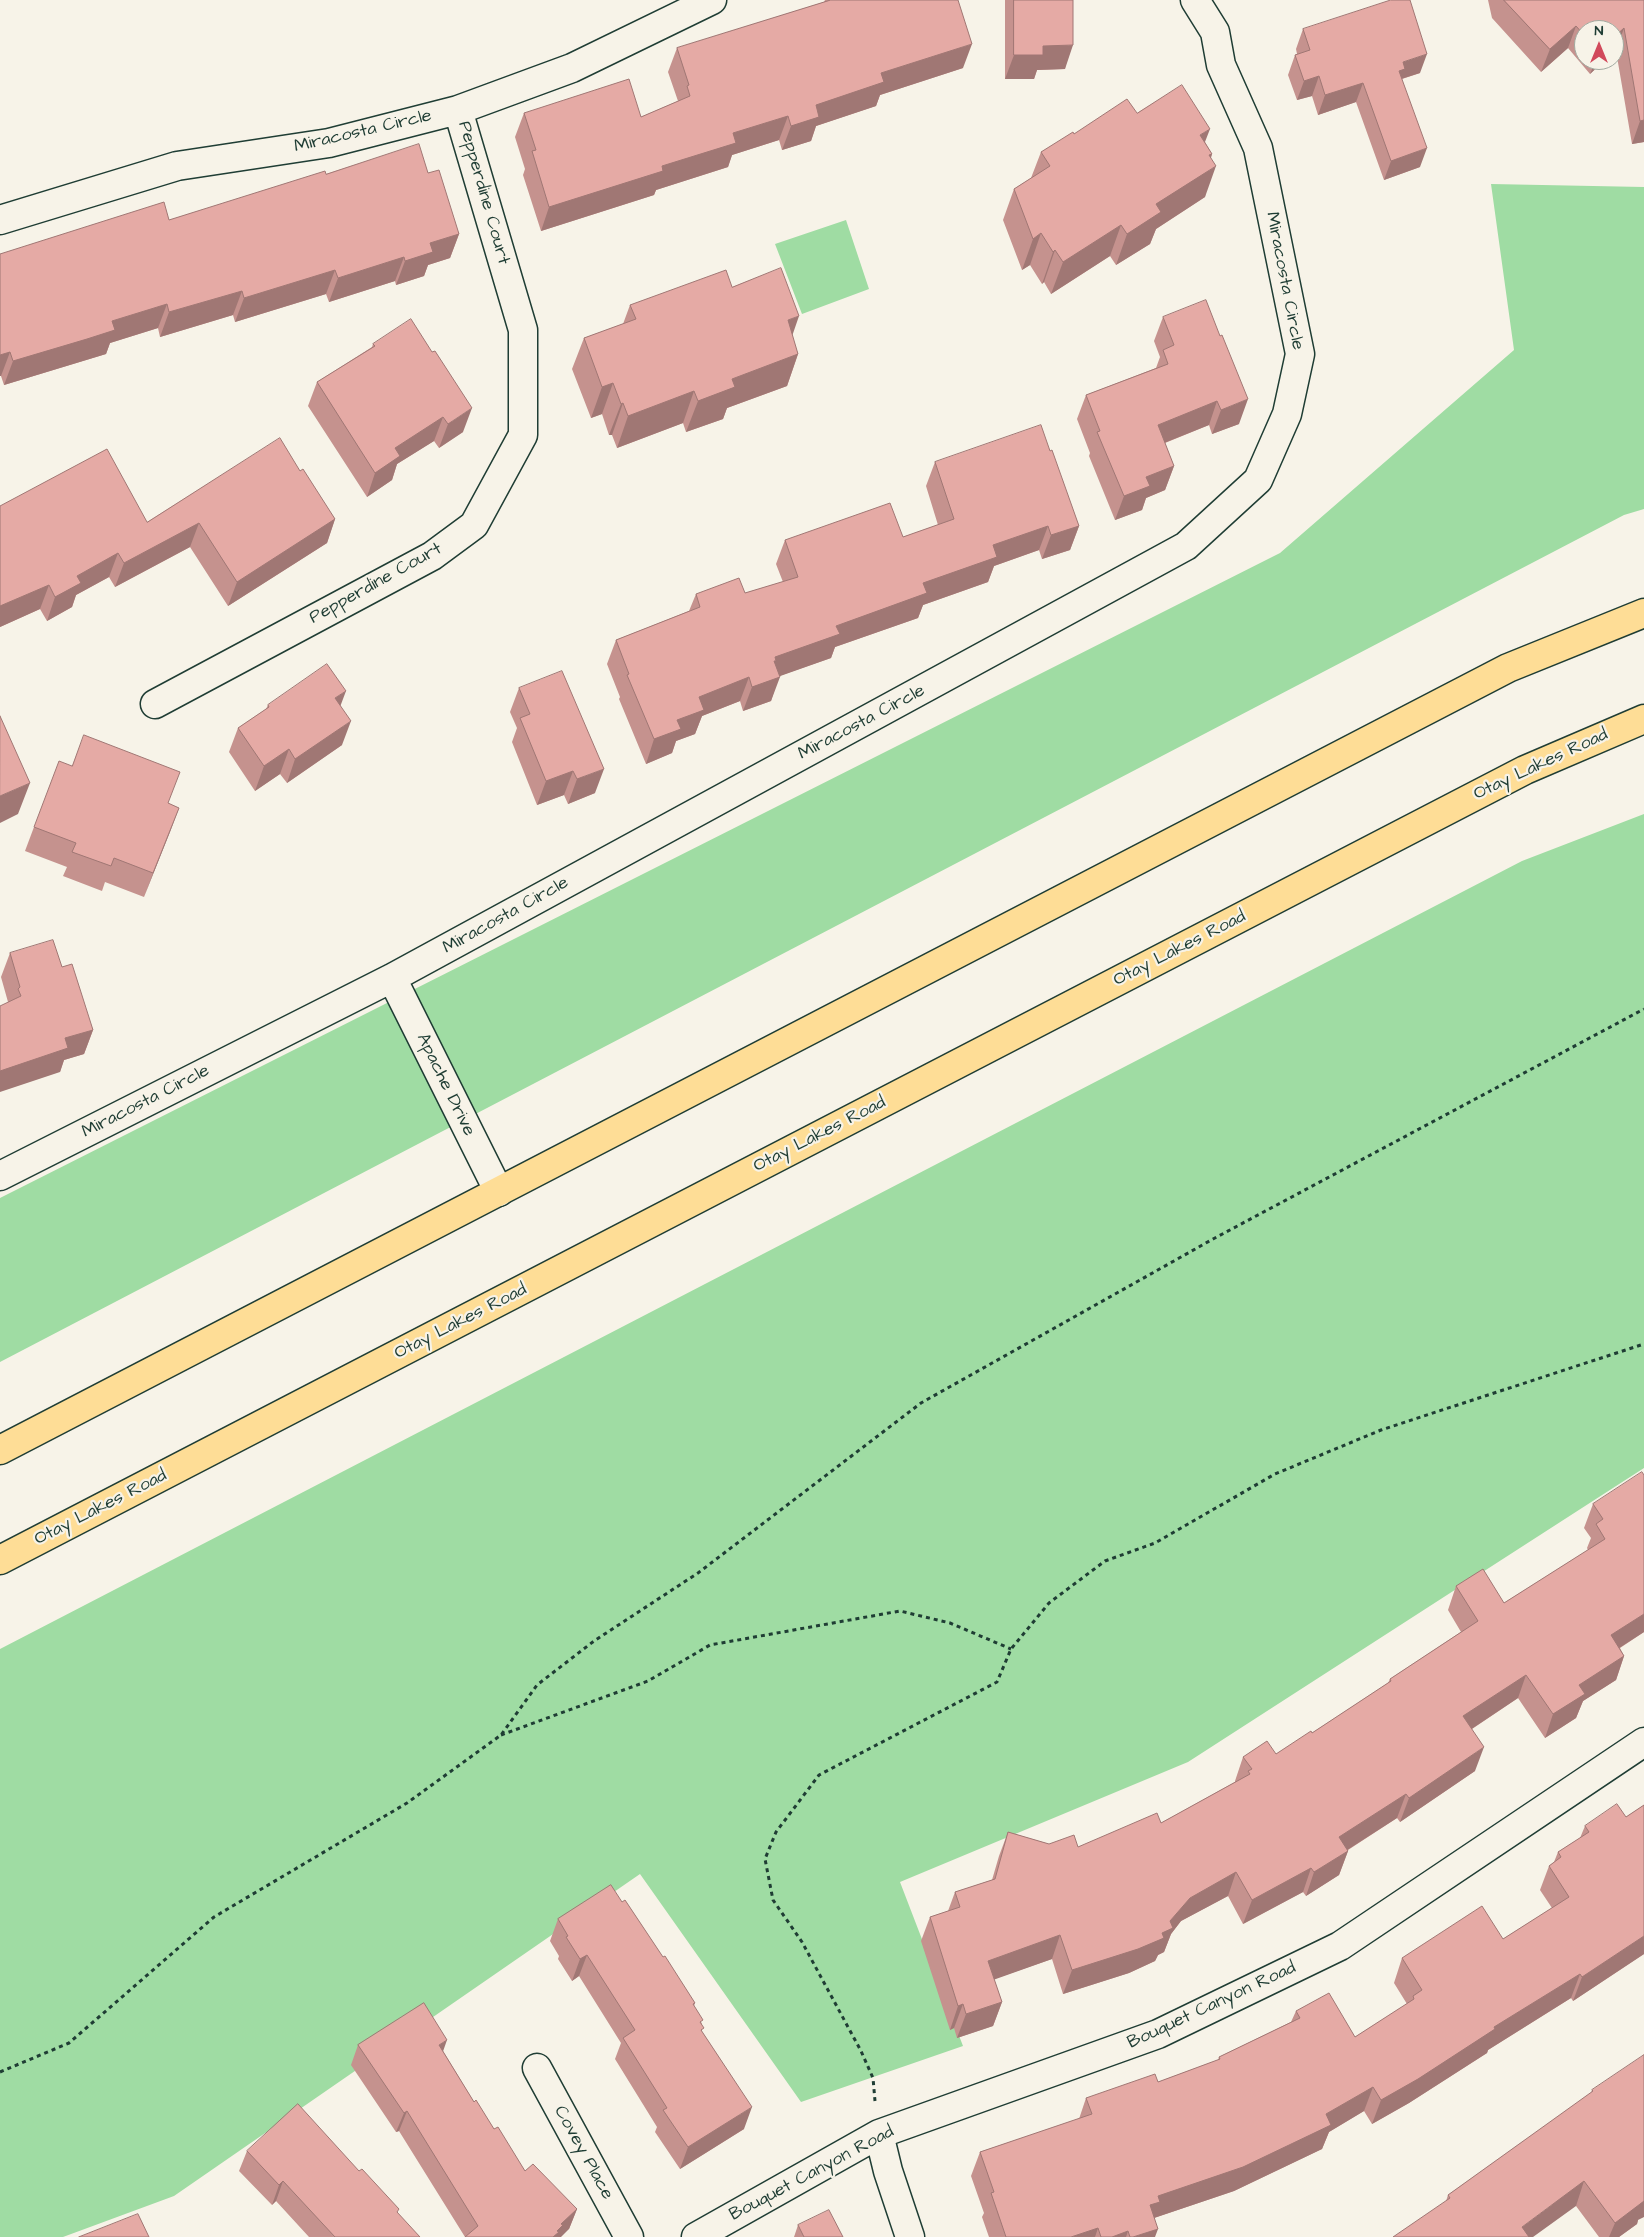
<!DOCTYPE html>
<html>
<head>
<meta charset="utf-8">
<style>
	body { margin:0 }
	#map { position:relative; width:1644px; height:2237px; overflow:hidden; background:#f7f3e8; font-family:"Architects Daughter",sans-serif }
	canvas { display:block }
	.north { position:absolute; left:1574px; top:20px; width:50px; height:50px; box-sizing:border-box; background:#f7f3e8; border:1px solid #a1aaa0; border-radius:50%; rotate:0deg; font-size:14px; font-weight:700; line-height:20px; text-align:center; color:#1f3d34 }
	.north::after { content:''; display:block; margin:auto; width:18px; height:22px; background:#d1495b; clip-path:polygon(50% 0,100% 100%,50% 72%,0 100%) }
</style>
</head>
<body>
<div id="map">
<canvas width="1644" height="2237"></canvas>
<div class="north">N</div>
</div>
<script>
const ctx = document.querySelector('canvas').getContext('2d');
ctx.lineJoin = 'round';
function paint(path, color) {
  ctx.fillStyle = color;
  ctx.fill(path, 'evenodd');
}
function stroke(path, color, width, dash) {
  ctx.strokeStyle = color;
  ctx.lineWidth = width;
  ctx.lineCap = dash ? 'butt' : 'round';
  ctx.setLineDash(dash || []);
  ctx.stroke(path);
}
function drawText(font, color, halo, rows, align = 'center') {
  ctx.font = font + ' "Architects Daughter",sans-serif';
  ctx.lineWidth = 4.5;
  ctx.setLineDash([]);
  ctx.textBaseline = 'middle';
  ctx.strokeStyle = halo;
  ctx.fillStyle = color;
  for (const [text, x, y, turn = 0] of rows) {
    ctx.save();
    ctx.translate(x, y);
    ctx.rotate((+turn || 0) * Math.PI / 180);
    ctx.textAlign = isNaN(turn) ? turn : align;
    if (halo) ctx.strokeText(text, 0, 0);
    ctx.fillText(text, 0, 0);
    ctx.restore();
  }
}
const green = new Path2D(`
	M1491 184 1644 187V509L1624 515 0 1362V1198L1280 553 1514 350Z
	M846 220 869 289 802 314 775 244Z
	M1644 814V1468L1188 1762 900 1882 963 2046 801 2102 640 1874 174 2196 63 2237H0V1649L1522 861Z`);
const path = new Path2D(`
	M501 1735 648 1681 710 1645 900 1611 950 1623 1011 1649
	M0 2072 69 2043 214 1917 407 1803 501 1735 537 1685 594 1641 698 1573 921 1403 1213 1239 1644 1009
	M875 2101 873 2078 861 2051 802 1942 773 1900 765 1859 776 1832 819 1775 997 1682 1011 1649 1049 1603 1105 1561 1155 1543 1275 1474 1381 1430 1644 1344`);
const minor = new Path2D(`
	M0 220 177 166 329 143 458 110 572 68 712 0
	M155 704 432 556 474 525 523 435V330L458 110
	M392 978 499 1192
	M0 1176 392 978 1186 546 1258 480 1287 414 1300 354 1258 148 1221 65 1215 32 1195 0
	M537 2068 629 2237
	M879 2134 888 2171 910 2237
	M696 2237 879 2134 1158 2034 1340 1946 1644 1742`);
const major = new Path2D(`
	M0 1450 1508 668 1644 613
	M0 1560 1525 770 1644 719`);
const wall = new Path2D(`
	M825 0H958L963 68 880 95 876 106 816 126 811 141 782 150 779 140 732 155 728 167 656 190 654 195 541 231 523 175 525 169 515 137 524 113 641 117 678 101 668 72 677 48 824 2Z
	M1005 0H1073L1065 69 1037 70 1034 79H1005Z
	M1488 0H1644V142L1632 144 1616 51 1584 30V60H1605L1590 74 1568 48 1541 72 1492 18Z
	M1303 29 1420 73 1402 79 1420 167 1384 180 1356 102 1318 115 1312 96 1297 100 1288 75 1295 55 1297 54 1296 49Z
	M1137 113 1205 142 1212 154 1211 158 1205 197 1156 229 1150 244 1116 265 1110 256 1051 294 1044 282 1042 284 1030 265 1022 270 1003 220 1014 189 1031 178 1041 152 1074 134Z
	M428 173 459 234 450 258 428 265 424 276 396 285 395 281 329 302 326 294 235 322 233 315 160 337 158 328 110 343 106 354 4 385 1 376 0 254 169 220 326 174Z
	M732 287 792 335 798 354 787 386 727 408 723 419 686 432 683 423 617 448 612 435H609L602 414 591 418 572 369 584 338 623 324 630 305Z
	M1163 317 1239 424 1212 434 1209 425 1165 443 1174 466 1165 490 1146 498 1142 510 1115 520 1089 456 1090 453 1077 419 1086 395 1156 368 1160 357 1154 341Z
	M373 344 463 432 439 448 434 441 397 464 392 480 367 497 308 406 317 382 372 347Z
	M1050 451 1079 526 1070 550 1042 559 1039 550 994 566 988 582 923 605 918 618 835 647 831 658 779 676 771 701 743 711 740 701 702 716 695 734 676 741 672 753 646 764 619 699 620 697 607 664 616 640 689 611 696 594 745 593 783 582 776 564 785 540 903 537 938 525 926 486 935 462Z
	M300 471 335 519 327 543 228 606 190 547 115 587 109 577 76 595 72 607 47 621 40 609 0 627V506L147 522Z
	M519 688 595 793 568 804 564 795 537 805 512 742 517 728 510 712Z
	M268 705 340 706 342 745 287 783 280 774 255 791 229 752 238 728 266 709Z
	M168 803 179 808 144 897 105 882 102 891 63 876 67 867 25 851 34 827Z
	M10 953 62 967 93 1030 84 1054 64 1060 60 1072 8 1002 1 977Z
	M1644 1475V1632L1620 1648 1624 1656 1616 1680 1583 1701 1576 1718 1545 1738 1518 1698 1472 1729 1475 1771 1400 1822 1397 1818 1348 1850V1851L1339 1875 1306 1896 1303 1892 1243 1924 1228 1896 1181 1921 1171 1934 1164 1952 1158 1955 1155 1961 1129 1973 1063 1994 1052 1959 994 1979 1002 2002 993 2026 957 2038 954 2028 950 2030 921 1941 930 1917 948 1911 955 1892 992 1880 999 1856 1008 1832 1049 1844 1078 1847 1161 1823 1235 1782V1781L1243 1757 1276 1754 1312 1733 1388 1683 1390 1679 1461 1632 1448 1610 1456 1586 1504 1603 1588 1550 1587 1548 1591 1538 1584 1528 1593 1504Z
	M1644 1805V1954L1573 2001 1571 1998 1488 2050 1487 2053 1409 2103 1372 2124 1364 2111 1329 2132 1322 2149 1234 2191 1154 2218 1155 2237H989L982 2217 984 2213 971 2176 980 2152 1079 2119 1086 2098 1158 2082 1218 2060 1219 2057 1291 2022 1296 2011 1355 2037 1407 2004 1394 1983 1402 1958 1503 1939 1552 1908 1540 1890 1549 1866 1554 1862 1558 1852 1580 1838 1585 1826 1626 1817Z
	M622 1902 695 2003 694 2006 702 2024V2033L744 2129 680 2169 655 2132 657 2127 615 2059 621 2043 579 1976 572 1981 558 1959 559 1956 550 1941 558 1919Z
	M358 2045 443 2051 474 2102 525 2171 577 2209 569 2229 465 2237 399 2131 396 2132 351 2065Z
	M1592 2090 1638 2220 1637 2224 1619 2237H1599L1576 2206 1446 2201 1448 2195 1591 2093Z
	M247 2151 420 2237H309L276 2201 272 2205 239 2171Z
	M798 2225 843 2237H794Z`);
const shadedWall = new Path2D(`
	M1576 26 1568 48 1541 72 1550 49Z
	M1624 28 1616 51 1614 52V37Z
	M972 44 963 68 880 95 876 106 816 126 811 141 782 150 791 126 816 105 881 73Z
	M1073 45 1065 69 1037 70 1034 79H1005L1014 55 1043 46Z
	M1427 54 1420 73 1401 79 1392 91 1403 62Z
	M1596 60H1605L1590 74Z
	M1319 76 1312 96 1297 100 1304 81Z
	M1363 83 1356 102 1318 115 1325 95Z
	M788 116 779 140 732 155 728 167 656 190 654 195 541 231 549 207 662 166 733 133Z
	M1644 120V142L1632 144 1640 121Z
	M1210 129 1198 160 1200 135Z
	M1427 148 1420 167 1384 180 1391 161Z
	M1212 154 1205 173 1216 166 1205 197 1156 229 1150 244 1116 265 1127 234 1156 204 1209 155Z
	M1121 225 1110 256 1051 294 1063 262Z
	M1041 233 1030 265 1022 270 1033 239Z
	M459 234 450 258 428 265 424 276 396 285 405 261 430 243Z
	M1055 250 1044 282 1042 284 1053 252Z
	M404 257 395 281 329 302 338 278Z
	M335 270 326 294 235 322 244 298Z
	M242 291 233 315 160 337 169 312Z
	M167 304 158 328 110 343 106 354 4 385 13 361 112 321Z
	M799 316 788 348V320Z
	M10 352 1 376H0V355Z
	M798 354 787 386 727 408 723 419 686 432 698 401 732 379Z
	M613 383 602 414 591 418 602 387Z
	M694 391 683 423 617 448 628 416Z
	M1248 399 1239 424 1212 434 1221 410Z
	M1217 401 1209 425 1149 449 1158 425Z
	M623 403 612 435H609L621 404Z
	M472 408 463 432 439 448 448 424Z
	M443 417 434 441 397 464 392 480 367 497 375 473 395 448Z
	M1174 466 1165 490 1146 498 1142 510 1115 520 1124 496 1146 477Z
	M335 519 327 543 228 606 237 582Z
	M199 523 190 547 115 587 124 563Z
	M1048 526 1039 550 994 566 988 582 923 605 918 618 835 647 831 658 769 680 780 677 771 701 743 711 752 687 775 657 923 583 993 545Z
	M1079 526 1070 550 1042 559 1051 535Z
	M118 553 109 577 76 595 72 607 47 621 55 597 77 576Z
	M49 585 40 609 0 627V606Z
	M749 677 740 701 702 716 695 734 676 741 672 753 646 764 654 739 677 720 699 697Z
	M346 691 337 715 335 698Z
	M351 721 342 745 287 783 295 759Z
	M289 749 280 774 255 791 264 766Z
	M604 769 595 793 568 804 577 779Z
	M573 771 564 795 537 805 546 781Z
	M30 783 18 814 0 823V796Z
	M179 808 170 832 144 897 153 873Z
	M93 1030 84 1054 64 1060 60 1072 0 1092V1071L65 1038Z
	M1644 1614V1632L1602 1659 1611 1635Z
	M1624 1656 1616 1680 1583 1701 1576 1718 1545 1738 1553 1714 1579 1685Z
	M1526 1675 1518 1698 1455 1740 1463 1716Z
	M1484 1747 1475 1771 1400 1822 1409 1798Z
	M1406 1794 1397 1818 1330 1861 1339 1837Z
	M1348 1851 1339 1875 1306 1896 1314 1872Z
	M1311 1868 1303 1892 1243 1924 1252 1900Z
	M1236 1872 1228 1896 1181 1921 1171 1934 1164 1952 1158 1955 1155 1961 1129 1973 1063 1994 1072 1970 1162 1933 1170 1921 1190 1898Z
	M1060 1935 1052 1959 979 1985 988 1961Z
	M1644 1936V1954L1573 2001 1582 1977Z
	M587 1955 579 1976 572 1981 580 1959Z
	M1580 1974 1571 1998 1488 2050 1487 2053 1409 2103 1372 2124 1381 2100 1494 2027Z
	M1002 2002 993 2026 957 2038 966 2014Z
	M963 2004 954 2028 950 2030 958 2006Z
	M447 2040 440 2060 439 2045Z
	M1373 2087 1364 2111 1329 2132 1322 2149 1234 2191 1154 2218 1150 2205 1158 2196 1326 2114Z
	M752 2107 744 2129 680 2169 688 2147Z
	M407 2111 399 2131 396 2132 404 2113Z
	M283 2181 276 2201 272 2205 279 2185Z
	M1584 2181 1576 2206 1533 2237H1518L1522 2227Z
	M1644 2200V2217L1638 2220 1637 2224 1619 2237H1609L1615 2223Z
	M577 2209 569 2229 561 2237H553L561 2224Z
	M1098 2228 1095 2237H1071Z
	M1158 2229 1155 2237H1133Z
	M1128 2231 1126 2237H1112Z`);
const building = new Path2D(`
	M831 0H958L972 44 881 73 884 82 816 105 819 117 791 126 788 116 733 133 736 143 662 166 663 171 549 207 532 151 536 150 524 113 629 79 641 117 690 96 687 86 689 85 677 48Z
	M1014 0H1073V45L1043 46V55H1014Z
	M1391 0H1410L1427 54 1403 62 1405 69 1399 71 1427 148 1391 161 1363 83 1325 95 1319 76 1304 81 1295 55 1310 50 1303 29Z
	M1504 0H1644V120L1640 121 1624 28 1614 37V30H1584V35L1576 26 1550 49Z
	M1182 85 1210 129 1200 135 1212 154 1209 155 1216 166 1156 204 1161 212 1127 234 1121 225 1063 262 1055 250 1053 252 1041 233 1033 239 1014 189 1050 166 1041 152 1073 132 1074 134 1127 99 1137 113Z
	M419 144 428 173 439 170 459 234 430 243 433 252 405 261 404 257 338 278 335 270 244 298 242 291 169 312 167 304 112 321 115 330 87 339 13 361 10 352 0 355V254L164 202 169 220 325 171 326 174Z
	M781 268 799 316 788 320 798 354 732 379 735 387 698 401 694 391 628 416 623 403 621 404 613 383 602 387 584 338 636 319 630 305 726 270 732 287Z
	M1206 300 1220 336 1222 335 1248 399 1221 410 1217 401 1158 425 1174 466 1146 477 1150 486 1124 496 1097 432 1100 431 1086 395 1168 364 1163 350 1174 345 1163 317Z
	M411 319 432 352 435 351 472 408 448 424 443 417 395 448 400 456 375 473 317 382 375 346 373 344Z
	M1041 425 1050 451 1052 450 1079 526 1051 535 1048 526 993 545 997 557 923 583 927 593 836 626 840 634 775 657 776 661H774L780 677 752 687 749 677 699 697 704 710 677 720 681 729 654 739 627 675 629 674 616 640 700 607 696 594 739 578 745 593 798 577 785 540 890 503 903 537 954 519 935 462Z
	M280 438 300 471 303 469 335 519 237 582 199 523 124 563 118 553 77 576 81 583 55 597 49 585 0 606V506L107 449 147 522Z
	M327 664 346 691 335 698 351 721 295 759 289 749 264 766 238 728 269 707 268 705Z
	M562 671 604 769 577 779 573 771 546 781 520 718 530 714 519 688Z
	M0 716 30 783 0 796Z
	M84 735 180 772 168 803 179 808 153 873 114 858 111 866 72 852 76 843 34 827 59 761 72 766Z
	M53 940 62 967 72 964 93 1030 65 1038 68 1048 0 1071V1006L21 996 18 989 20 987 10 953Z
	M1642 1472 1644 1475V1614L1611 1635 1624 1656 1579 1685 1585 1694 1553 1714 1526 1675 1463 1716 1484 1747 1409 1798 1406 1794 1339 1837 1348 1851 1314 1872 1311 1868 1252 1900 1236 1872 1190 1898 1170 1921 1173 1928 1162 1933 1164 1938 1138 1949 1072 1970 1060 1935 988 1961 1002 2002 966 2014 963 2004 958 2006 930 1917 960 1907 955 1892 995 1879 1008 1832 1049 1844 1074 1835 1078 1847 1157 1813 1161 1823 1250 1774 1248 1771 1252 1769 1243 1757 1267 1741 1276 1754 1311 1731 1312 1733 1391 1681 1390 1679 1478 1621 1456 1586 1483 1569 1504 1603 1605 1539 1596 1524 1603 1519 1593 1504Z
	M1617 1804 1626 1817 1644 1805V1936L1582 1977 1580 1974 1494 2027 1495 2029 1418 2079 1381 2100 1373 2087 1326 2114 1331 2125 1243 2167 1158 2196 1160 2202 1150 2205 1158 2229 1133 2237H1130L1128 2231 1112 2237H1101L1098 2228 1071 2237H1006L991 2193 994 2192 980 2152 1092 2114 1086 2098 1155 2074 1158 2082 1220 2059 1219 2057 1300 2018 1296 2011 1329 1993 1355 2037 1414 1999 1413 1996 1422 1990 1402 1958 1482 1906 1503 1939 1569 1897 1549 1866 1561 1857 1558 1852 1589 1832 1585 1826Z
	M611 1885 622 1902 625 1900 663 1957 665 1956 695 2003 693 2004 703 2020 700 2022 704 2028 701 2030 752 2107 688 2147 663 2110 667 2108 623 2038 635 2030 587 1955 580 1959 566 1937 568 1936 558 1919Z
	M424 2003 447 2040 439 2045 474 2102 476 2100 494 2129 498 2127 525 2171 533 2164 577 2209 561 2224 563 2225 557 2231 559 2232 553 2237H465L478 2226 407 2111 404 2113 358 2045Z
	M1644 2055V2201L1615 2223 1584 2181 1522 2227 1529 2237H1393L1450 2198 1448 2195 1593 2091 1592 2090Z
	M298 2104 359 2171 362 2169 399 2209 397 2212 420 2237H335L283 2181 279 2185 247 2151Z
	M829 2210 843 2237H804L798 2225Z
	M138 2214 149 2237H79Z`);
const streetNames = [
	["Miracosta Circle",363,132,-13],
	["Pepperdine Court",483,193,74],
	["Miracosta Circle",1284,281,79],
	["Pepperdine Court",376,584,-29],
	["Miracosta Circle",862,723,-28],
	["Otay Lakes Road",1541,765,-25],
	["Miracosta Circle",506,916,-29],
	["Otay Lakes Road",1180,949,-27],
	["Apache Drive",445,1085,64],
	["Miracosta Circle",146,1102,-27],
	["Otay Lakes Road",820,1135,-27],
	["Otay Lakes Road",461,1322,-27],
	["Otay Lakes Road",101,1508,-27],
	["Bouquet Canyon Road",1212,2006,-25],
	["Covey Place",583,2153,61],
	["Bouquet Canyon Road",812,2174,-28]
];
paint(green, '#9fdca3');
stroke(minor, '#1f3d34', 31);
stroke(major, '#1f3d34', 31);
stroke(path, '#1f3d34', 3, [4, 4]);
stroke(minor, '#f7f3e8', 28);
stroke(major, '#fedd96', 28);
paint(wall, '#c5928e');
paint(shadedWall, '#a07774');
paint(building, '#e5aaa5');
stroke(building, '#a07774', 1);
drawText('18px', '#1f3d34', '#f7f3e8', streetNames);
</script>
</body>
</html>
